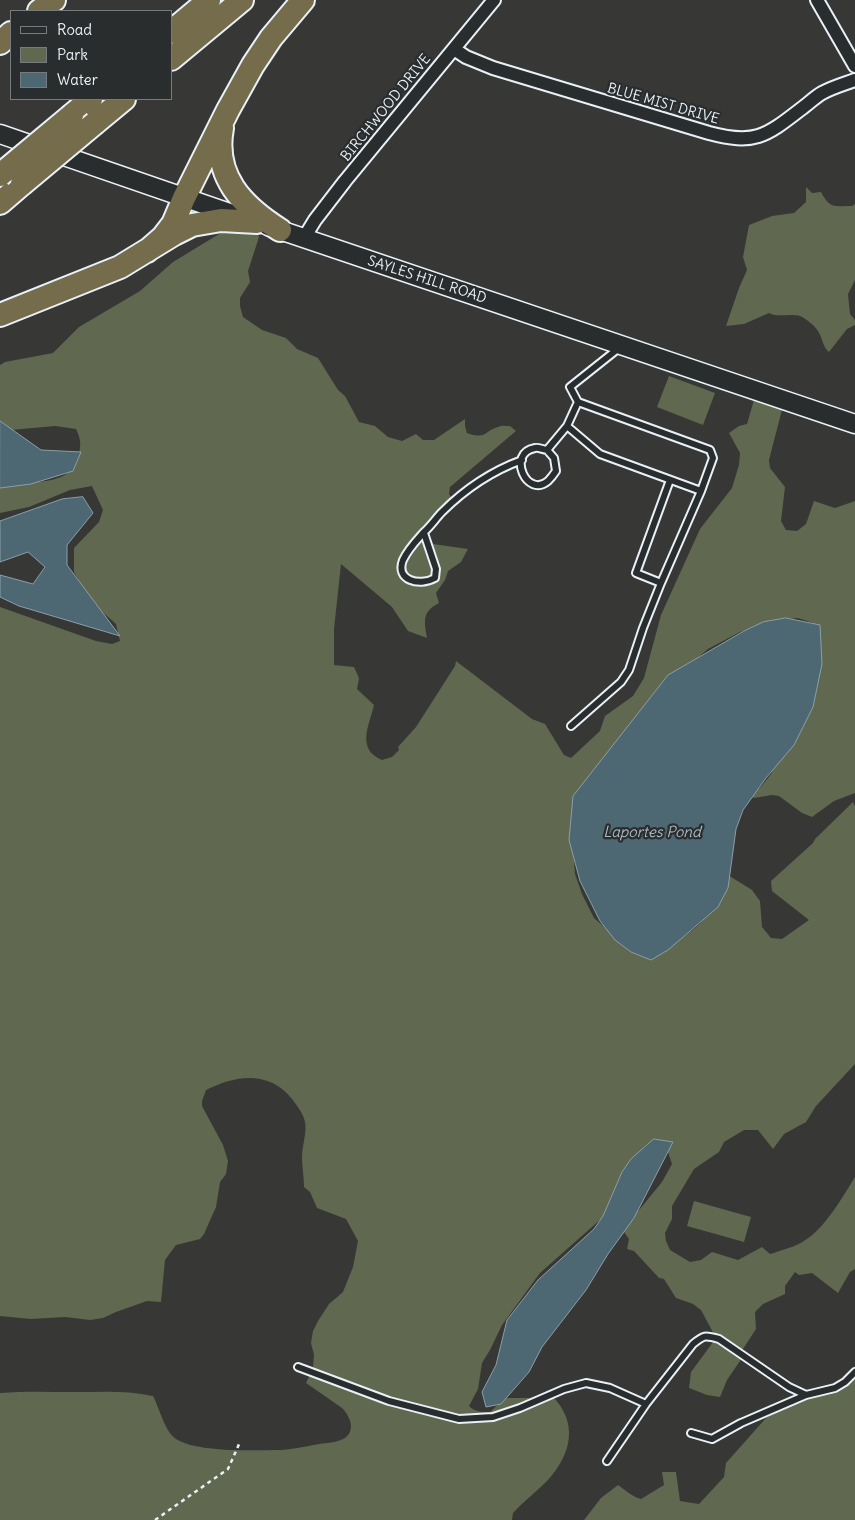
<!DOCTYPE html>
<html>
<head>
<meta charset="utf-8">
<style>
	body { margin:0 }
	#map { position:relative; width:855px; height:1520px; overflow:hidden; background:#373735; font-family:Delius,sans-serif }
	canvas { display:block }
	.legend { position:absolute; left:10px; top:10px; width:162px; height:90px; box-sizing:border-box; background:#2a2d2e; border:1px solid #767b7f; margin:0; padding:6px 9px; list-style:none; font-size:15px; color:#e8f1f8 }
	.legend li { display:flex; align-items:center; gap:10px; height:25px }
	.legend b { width:25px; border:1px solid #767b7f }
</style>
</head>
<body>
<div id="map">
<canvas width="855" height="1520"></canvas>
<ul class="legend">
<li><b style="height:6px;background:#2a2d2e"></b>Road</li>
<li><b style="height:14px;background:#60684f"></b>Park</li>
<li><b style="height:14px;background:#4d6872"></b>Water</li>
</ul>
</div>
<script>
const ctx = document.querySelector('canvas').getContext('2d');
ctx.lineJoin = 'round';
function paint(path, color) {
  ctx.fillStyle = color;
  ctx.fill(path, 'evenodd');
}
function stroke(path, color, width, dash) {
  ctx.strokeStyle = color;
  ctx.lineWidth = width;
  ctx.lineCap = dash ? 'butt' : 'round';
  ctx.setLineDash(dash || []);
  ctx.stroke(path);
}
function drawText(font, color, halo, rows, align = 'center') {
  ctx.font = font + ' Delius,sans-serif';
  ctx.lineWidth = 4.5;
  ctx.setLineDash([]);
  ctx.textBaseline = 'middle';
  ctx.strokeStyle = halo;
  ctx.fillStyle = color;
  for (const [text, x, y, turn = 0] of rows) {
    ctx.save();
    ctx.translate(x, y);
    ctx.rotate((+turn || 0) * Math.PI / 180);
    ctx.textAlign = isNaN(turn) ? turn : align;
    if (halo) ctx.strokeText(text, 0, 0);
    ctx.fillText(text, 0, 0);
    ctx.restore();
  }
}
const green = new Path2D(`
	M806 187 812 193 821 192C830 209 834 206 852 206L855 204V280L848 294 850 314 855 320V325L847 329 829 352C822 346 823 339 818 331 815 326 805 318 800 316 789 313 779 318 769 313L744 324 726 326 739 288 747 270 743 257 749 225 772 216 794 213 806 202Z
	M228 226 258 234 259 237 248 271 250 282 240 298V306L243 317 262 330 286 338 297 349 318 358 338 390 345 396 359 422 375 426 388 437 402 441 416 434 423 440H434L465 419V426L467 433C486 440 484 431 498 427 502 425 506 426 510 426L516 431 450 487 449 494 455 503 445 510 426 534 433 544 468 549 461 562 448 571 445 580 436 593 439 603C422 612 424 620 427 638L408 631 392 607 341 564 334 629V665L354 667 359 678 357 689 374 705C369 726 356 749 382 760L392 757 399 750 398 747 416 727 455 666 456 661 532 719 545 724 564 755 571 758 600 731 605 716 633 696 644 678 661 615 700 529 732 488 739 465 740 453 729 433 739 426 747 424 756 393 784 402 769 460 770 468 785 487 781 521 786 530 797 531 806 524 814 501 835 508 855 501V793L834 801 812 817 802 813 779 796 772 795 754 798 750 796 760 788 771 774 794 723 818 631 813 623 798 618 769 621 740 632 708 649 662 688 572 833 575 874 582 894 594 918 609 931 662 950C685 938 707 921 720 898 724 891 726 882 728 875L752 890 760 901 762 927 771 938 782 939 809 920 772 891 771 881 813 843 815 839 853 802 855 806V1064L816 1106 806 1122 784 1134 773 1149 758 1130H744L724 1142 719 1152 694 1169 672 1206V1219L665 1233 666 1241 670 1250 690 1262 701 1260 712 1252 738 1260 762 1247 770 1254 774 1253C784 1249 795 1247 804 1241 825 1228 842 1198 855 1177V1269L850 1272 838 1293 812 1273 799 1275 795 1272 785 1286V1294L763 1304 755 1312 756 1329 741 1352 744 1355 727 1380 720 1397 707 1395 689 1388 691 1372 716 1338 701 1310 693 1304 676 1298 664 1279 659 1278 634 1251 627 1249 629 1239 624 1232H621L662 1182 672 1164 666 1146 651 1142 644 1147 631 1169 619 1203 540 1273 502 1325 490 1350 482 1363 478 1389 469 1406C475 1412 481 1412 490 1412L505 1398H529L551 1395C579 1422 572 1454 547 1481 536 1492 524 1501 513 1513L512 1520H0V1393C25 1391 50 1392 75 1392 101 1392 127 1390 153 1396 159 1407 165 1432 176 1439 199 1453 254 1450 281 1450 294 1449 307 1446 319 1444 327 1443 339 1442 345 1438 356 1430 350 1416 342 1408L306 1383 313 1368 314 1355 311 1343 313 1331 318 1321 329 1304 343 1292 353 1267 358 1241 346 1219 317 1208 310 1192 304 1187C304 1177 302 1167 302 1157 302 1146 307 1133 305 1122 303 1113 298 1107 292 1099 269 1070 236 1075 206 1090L202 1101V1106L223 1145 228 1161 226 1174 220 1182 216 1207 204 1234 200 1239 176 1245 165 1260 161 1302 147 1301 116 1312 103 1318 90 1320 65 1317 31 1319 0 1316V607L96 641 112 644 120 641 116 624 90 601 74 572V548L99 522 103 510 92 486 70 490 29 507 0 513V485C25 480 73 489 79 455 81 443 81 440 76 429L55 426 11 430 0 426V365L5 362 53 353 79 327 140 291 173 262 224 231Z
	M669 376 715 393 703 425 657 407Z
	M694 1201 751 1217 744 1242 687 1226Z
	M855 1366V1520H584L601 1498 618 1485C625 1490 633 1497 641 1499L664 1485 662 1472H676L680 1501 699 1504 724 1477 726 1463 766 1418 803 1393 825 1390 847 1376Z`);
const water = new Path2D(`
	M0 421 41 450 81 452 73 471 31 484 0 488Z
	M83 497 93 513 67 545V565L120 636 19 606 0 597V575L33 584 45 567 28 552 0 562V521L62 499Z
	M786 618 820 625 822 664 813 707 794 745 766 778 743 810 736 829 728 888 718 907 668 950 651 960 631 952 615 940 600 921 580 881 569 840 573 796 668 675 744 631 763 622Z
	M654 1139 673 1142 634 1218 608 1254 586 1290 542 1347 529 1372 501 1404 486 1407 482 1392 496 1365 507 1320 538 1280 594 1229 603 1216 622 1172 631 1159Z`);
const path = new Path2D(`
	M155 1520 228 1469 240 1442`);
const service = new Path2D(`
	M567 426 600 454 701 491 713 458 710 450 578 402 570 387 619 348
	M547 450C544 450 538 447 535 448 506 453 527 499 548 481 551 478 554 474 556 471L554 458 547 450 567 426 578 402
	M670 480 636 573 661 583 701 491
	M424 533 436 569 435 578C419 587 395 580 403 560 408 549 416 541 424 532 431 526 436 518 442 512 465 489 492 471 522 460
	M571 726 621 682 629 670 643 628 661 583
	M298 1367 389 1401 459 1419 493 1417 520 1408 564 1389 586 1383 610 1388 646 1404
	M691 1433 712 1439 741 1423 806 1395
	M607 1461 646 1404 693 1344C704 1335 705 1335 719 1339L789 1387 806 1395 835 1388 845 1382 855 1372`);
const minor = new Path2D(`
	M817 0 855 66
	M454 49 466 57 493 68 709 133C754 145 765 137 801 109 808 104 815 97 822 93 833 87 844 84 855 80
	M304 238 315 220 345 181 494 0`);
const secondary = new Path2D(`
	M0 134 241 217
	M268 226 855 424`);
const motorway = new Path2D(`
	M39 11 54 0
	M171 32 209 0
	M0 43 11 33
	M171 59 242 0
	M72 115 91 99
	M95 123 124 99
	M222 128C213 176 242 206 280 230
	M0 203 22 184
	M147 251 163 237 173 224 184 198 228 110 253 65 271 38 303 0
	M0 315 120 267 174 234 192 225 221 220 257 222`);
const motorwayBridge = new Path2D(`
	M0 175 72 115
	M22 184 95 123`);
const streetNames = [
	["BLUE MIST DRIVE",663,104,16],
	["BIRCHWOOD DRIVE",386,108,-51],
	["SAYLES HILL ROAD",427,280,18]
];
const waterNames = [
	["Laportes Pond",652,833]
];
paint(green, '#60684f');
paint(water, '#4d6872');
stroke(water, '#8b9fa8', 1);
stroke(service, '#e8f1f8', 10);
stroke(minor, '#e8f1f8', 16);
stroke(secondary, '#e8f1f8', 21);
stroke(motorway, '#e8f1f8', 26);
stroke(path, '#e8f1f8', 2.5, [4, 4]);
stroke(service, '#2a2d2e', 6);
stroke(minor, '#2a2d2e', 12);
stroke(secondary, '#2a2d2e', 18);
stroke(motorway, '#746c4b', 22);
stroke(motorwayBridge, '#e8f1f8', 26, []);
stroke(motorwayBridge, '#746c4b', 22);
drawText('14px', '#e8f1f8', '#2a2d2e', streetNames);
drawText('italic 15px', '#aabac2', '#2a2d2e', waterNames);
</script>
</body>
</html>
